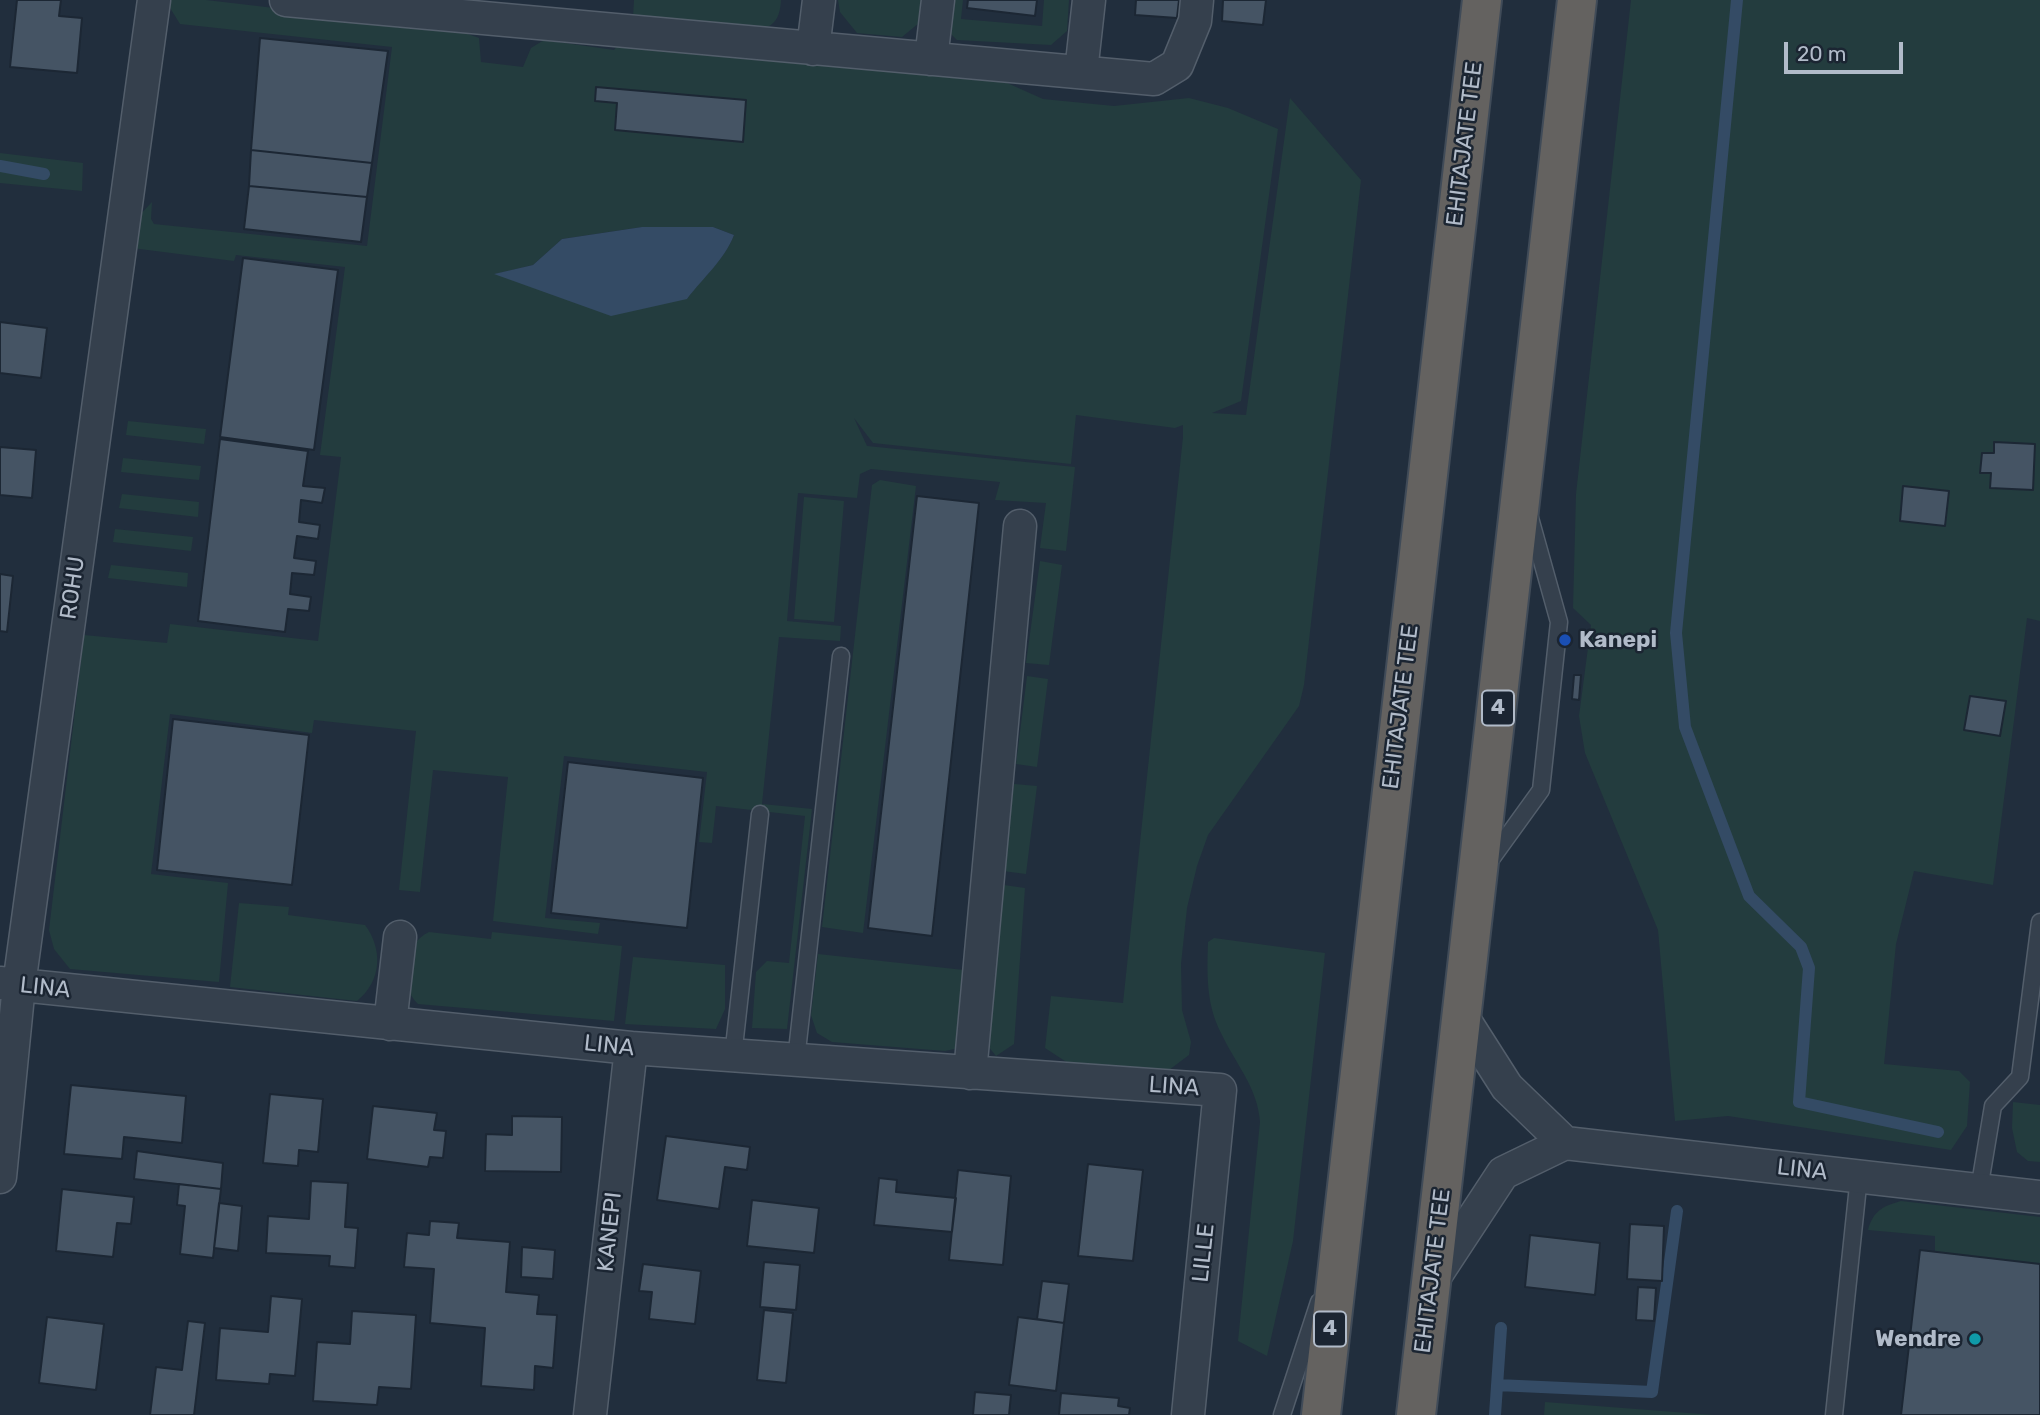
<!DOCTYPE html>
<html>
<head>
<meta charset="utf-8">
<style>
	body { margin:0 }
	#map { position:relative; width:2040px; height:1415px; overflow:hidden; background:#212e3d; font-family:Rubik,sans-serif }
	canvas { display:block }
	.scale { position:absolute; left:1784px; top:42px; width:119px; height:32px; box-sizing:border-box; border:4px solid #b1bbc9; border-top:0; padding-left:9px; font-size:21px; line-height:24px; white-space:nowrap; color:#b1bbc9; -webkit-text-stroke:5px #1b2532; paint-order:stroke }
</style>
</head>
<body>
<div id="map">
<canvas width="2040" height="1415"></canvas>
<div class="scale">20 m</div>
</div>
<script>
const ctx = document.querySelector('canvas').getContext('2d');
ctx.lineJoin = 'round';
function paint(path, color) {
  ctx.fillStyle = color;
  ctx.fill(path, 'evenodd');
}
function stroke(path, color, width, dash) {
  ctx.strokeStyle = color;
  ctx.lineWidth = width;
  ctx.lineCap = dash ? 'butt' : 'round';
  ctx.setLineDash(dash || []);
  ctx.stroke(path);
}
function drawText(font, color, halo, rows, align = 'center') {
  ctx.font = font + ' Rubik,sans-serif';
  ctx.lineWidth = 5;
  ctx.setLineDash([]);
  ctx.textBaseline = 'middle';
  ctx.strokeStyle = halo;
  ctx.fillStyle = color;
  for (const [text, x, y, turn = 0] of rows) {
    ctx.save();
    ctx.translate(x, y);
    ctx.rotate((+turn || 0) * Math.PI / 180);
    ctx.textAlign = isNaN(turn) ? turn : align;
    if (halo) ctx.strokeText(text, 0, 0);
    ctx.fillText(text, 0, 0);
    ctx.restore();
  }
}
const green = new Path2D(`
	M169 0H206L454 29 479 38 481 62 523 67 531 48 544 40 614 50 620 43 987 74 1043 99 1114 106 1189 98 1228 108 1278 129 1241 401 1212 413 1246 415 1290 98 1361 180 1304 685 1299 706 1208 835 1197 866 1187 908 1181 964 1182 1010 1191 1042 1189 1055 1169 1070 1154 1076 1071 1065 1045 1048 1051 996 1123 1003 1183 437V425L1175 428 1076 415 1071 464 873 443 854 418 867 446 1075 467 1066 551 1040 548 1046 503 995 500 1000 482 871 469 860 474 857 498 798 493 787 621 841 626 840 641 779 637 762 804 812 809 787 1029 752 1028 756 972 767 961 789 963 805 816 716 806 712 843 699 842 707 772 564 756 545 918 600 923 598 934 493 921 508 777 433 770 420 892 399 890 416 731 314 720 312 733 170 714 151 874 228 883 219 982 70 969 54 949 49 930 84 635 167 643 170 624 318 641 341 457 320 455 345 267 236 255 234 261 132 248 136 219 152 202 151 219 154 224 367 246 392 47 180 24 167 3ZM642 227H713L734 235C725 259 702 278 687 299L495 274 533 265 562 239Z
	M634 0H781C780 15 777 24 763 29L633 17Z
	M838 0H922L919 23 902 37 857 33 840 12Z
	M950 0H963L961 19 1042 26 1044 0H1069L1067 31 1051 45 957 40 947 30Z
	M1631 0H2040V621L2027 618 1993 885 1914 871 1896 944 1884 1064 1959 1071 1970 1082 1967 1126 1951 1150 1728 1116 1675 1121 1658 930 1585 753 1579 716 1591 625 1573 608 1576 494Z
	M0 153 83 163 82 191 0 183Z
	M128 421 206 429 204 444 126 435Z
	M123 458 201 466 199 480 121 472Z
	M880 480 916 486 863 933 822 927 872 485Z
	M122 494 199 502 198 517 119 508Z
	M804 497 844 501 834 622 794 619Z
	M115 529 193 537 191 551 113 542Z
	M1040 561 1062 565 1049 665 1026 663Z
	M111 565 188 573 187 587 108 578Z
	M1027 676 1048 679 1037 767 1016 764Z
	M1014 784 1037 786 1026 874 1003 871Z
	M1004 885 1025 888 1014 1044 996 1056 983 1040Z
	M239 903 289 907 288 915 365 925C383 949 382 981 357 1001L230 987Z
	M429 932 491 939 492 932 622 946 614 1021 418 1004C398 985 403 944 429 932Z
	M1214 938 1325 953 1293 1241 1267 1356 1238 1341 1260 1122C1258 1088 1235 1063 1221 1033 1206 1004 1207 974 1208 942Z
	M818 954 973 971 959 1048 945 1051 832 1042 817 1033 811 1015Z
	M633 957 725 965V1009L716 1029 625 1024Z
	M2013 1102 2040 1105V1162L2028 1161 2017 1152 2012 1128Z
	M1901 1201 2040 1217V1264L1935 1252V1236L1868 1230C1873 1211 1883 1206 1901 1201Z
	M1545 1402 1714 1415H1544Z`);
const water = new Path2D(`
	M642 227H713L734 235C725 259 703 278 687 299L611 316 494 274 533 265 562 239Z`);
const stream = new Path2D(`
	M1737 0 1676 633 1685 727 1749 896 1801 947 1809 968 1799 1102 1938 1132
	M0 166 44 174
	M1497 1385 1652 1392 1677 1211
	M1495 1415 1501 1328`);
const building = new Path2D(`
	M17 0H61L59 16 82 18 77 73 10 67Z
	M968 0H1037L1035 16 967 8Z
	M1136 0H1179L1177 18 1135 15Z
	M1223 0H1266L1263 25 1222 21Z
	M260 38 388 51 372 163 251 150Z
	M596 87 746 100 743 142 615 130 617 103 595 101Z
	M251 150 372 163 367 197 249 186Z
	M249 186 367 197 361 242 244 229Z
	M243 258 338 270 314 450 220 437Z
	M0 322 47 328 41 378 0 373Z
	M220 439 308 451 303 486 325 488 322 503 301 500 299 522 320 525 318 539 297 536 294 558 316 561 314 575 292 573 290 594 311 597 309 611 288 609 285 632 198 621Z
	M1994 442 2035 444 2033 490 1990 488 1991 473H1980L1982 453H1994Z
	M0 447 36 450 32 498 0 495Z
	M1903 486 1949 491 1945 526 1900 521Z
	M917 496 979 503 932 936 868 928Z
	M0 574 13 576 7 632 0 631Z
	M1574 675H1581L1579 700 1572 699Z
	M1970 696 2006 701 2000 736 1964 730Z
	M173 719 309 735 292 885 157 870Z
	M568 762 703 778 687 928 551 913Z
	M71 1085 186 1096 182 1143 124 1137 122 1159 64 1154Z
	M270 1094 323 1099 318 1152 299 1150 298 1166 263 1163Z
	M373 1106 437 1113 434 1130 446 1131 443 1158 430 1157 428 1167 367 1159Z
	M512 1116 562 1117 561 1172 485 1171 486 1134 512 1135Z
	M666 1136 750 1147 747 1170 725 1167 719 1209 657 1200Z
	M137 1151 223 1163 221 1189 134 1179Z
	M1088 1164 1143 1170 1133 1261 1078 1256Z
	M958 1170 1011 1176 1003 1265 949 1260Z
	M879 1178 897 1180 896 1192 956 1198 952 1232 874 1225Z
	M311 1181 348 1183 345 1227 358 1228 355 1268 329 1266 330 1256 266 1253 268 1216 309 1219Z
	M179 1184 221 1189 213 1258 180 1254 185 1206 177 1205Z
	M62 1189 134 1197 131 1224 117 1223 113 1257 56 1251Z
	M752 1200 819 1208 814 1253 747 1246Z
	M219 1203 242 1206 238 1251 214 1248Z
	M430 1221 459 1223 457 1238 510 1242 506 1292 539 1295 537 1314 557 1315 553 1368 535 1366 534 1390 481 1386 485 1328 430 1323 434 1269 404 1267 407 1233 429 1235Z
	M1630 1224 1664 1226 1662 1281 1627 1279Z
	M1530 1235 1600 1243 1595 1295 1525 1287Z
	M522 1247 555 1250 553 1279 521 1277Z
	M1920 1250 2040 1264V1415H1901Z
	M764 1262 800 1265 796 1310 760 1307Z
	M643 1264 701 1271 695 1324 649 1319 652 1292 639 1291Z
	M1042 1281 1069 1284 1064 1323 1037 1319Z
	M1638 1287 1656 1288 1654 1321 1636 1320Z
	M271 1296 302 1299 295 1376 270 1374 269 1384 216 1380 220 1328 268 1332Z
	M764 1310 793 1313 786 1383 757 1380Z
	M352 1311 416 1315 411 1389 379 1387 377 1405 313 1401 317 1342 350 1344Z
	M47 1317 104 1324 96 1390 39 1383Z
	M1018 1317 1064 1323 1056 1391 1009 1385Z
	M188 1321 205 1323 194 1415H150L156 1367 182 1370Z
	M975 1392 1011 1395 1009 1415H973Z
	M1061 1393 1119 1398 1118 1406 1130 1408 1129 1415H1059Z`);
const service = new Path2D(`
	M1489 862 1541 790 1559 622 1530 518
	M733 1056 760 814
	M796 1060 841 656
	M1979 1190 1993 1106 2020 1077 2040 922
	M1282 1415 1319 1302
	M1834 1415 1859 1176`);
const minor = new Path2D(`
	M286 0 1154 79 1177 65 1195 21 1197 0
	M813 49 819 0
	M931 59 938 0
	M1081 72 1089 0
	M0 983 631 1048 1220 1090 1188 1415
	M390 1024 400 937
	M970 1073 1020 526
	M1565 1143 2040 1197
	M0 1177 19 985 154 0
	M1432 1281 1503 1173 1565 1143 1507 1087 1463 1018
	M590 1415 631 1048`);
const trunk = new Path2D(`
	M1321 1415 1482 0
	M1416 1415 1577 0`);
const markers = [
	[1565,640,7,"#1a4fb4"],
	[1975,1339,7,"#0f9aa8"]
];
const shields = [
	[1498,708,32],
	[1330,1329,32]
];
const shieldNames = [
	["4",1498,708],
	["4",1330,1329]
];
const streetNames = [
	["EHITAJATE TEE",1465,144,-83],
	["ROHU",73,588,-82],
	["EHITAJATE TEE",1401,707,-83],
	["LINA",45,988,6],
	["LINA",609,1046,6],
	["LINA",1174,1087,4],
	["LINA",1802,1170,6],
	["KANEPI",610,1232,-84],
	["LILLE",1204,1253,-84],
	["EHITAJATE TEE",1433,1271,-83]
];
const poiNames = [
	["Kanepi",1579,640],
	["Wendre",1961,1339,"right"]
];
paint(green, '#233c3e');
paint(water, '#344b65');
stroke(stream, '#344b65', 12);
paint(building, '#455464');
stroke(building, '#1c2734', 2);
stroke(service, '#535e6b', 19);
stroke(minor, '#535e6b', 35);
stroke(trunk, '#404b58', 42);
stroke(service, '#35404d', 16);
stroke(minor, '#35404d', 32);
stroke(trunk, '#646260', 38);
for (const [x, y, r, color] of markers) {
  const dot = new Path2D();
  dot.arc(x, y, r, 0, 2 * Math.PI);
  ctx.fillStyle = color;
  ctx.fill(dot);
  stroke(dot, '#1b2532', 2.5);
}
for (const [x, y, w] of shields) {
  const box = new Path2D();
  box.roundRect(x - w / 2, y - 17.5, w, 35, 5);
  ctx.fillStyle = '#1b2532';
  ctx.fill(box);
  stroke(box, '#b1bbc9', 2);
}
drawText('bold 21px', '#b1bbc9', null, shieldNames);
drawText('23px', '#b1bbc9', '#1b2532', streetNames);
drawText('bold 23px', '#b1bbc9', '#1b2532', poiNames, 'left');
</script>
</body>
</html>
